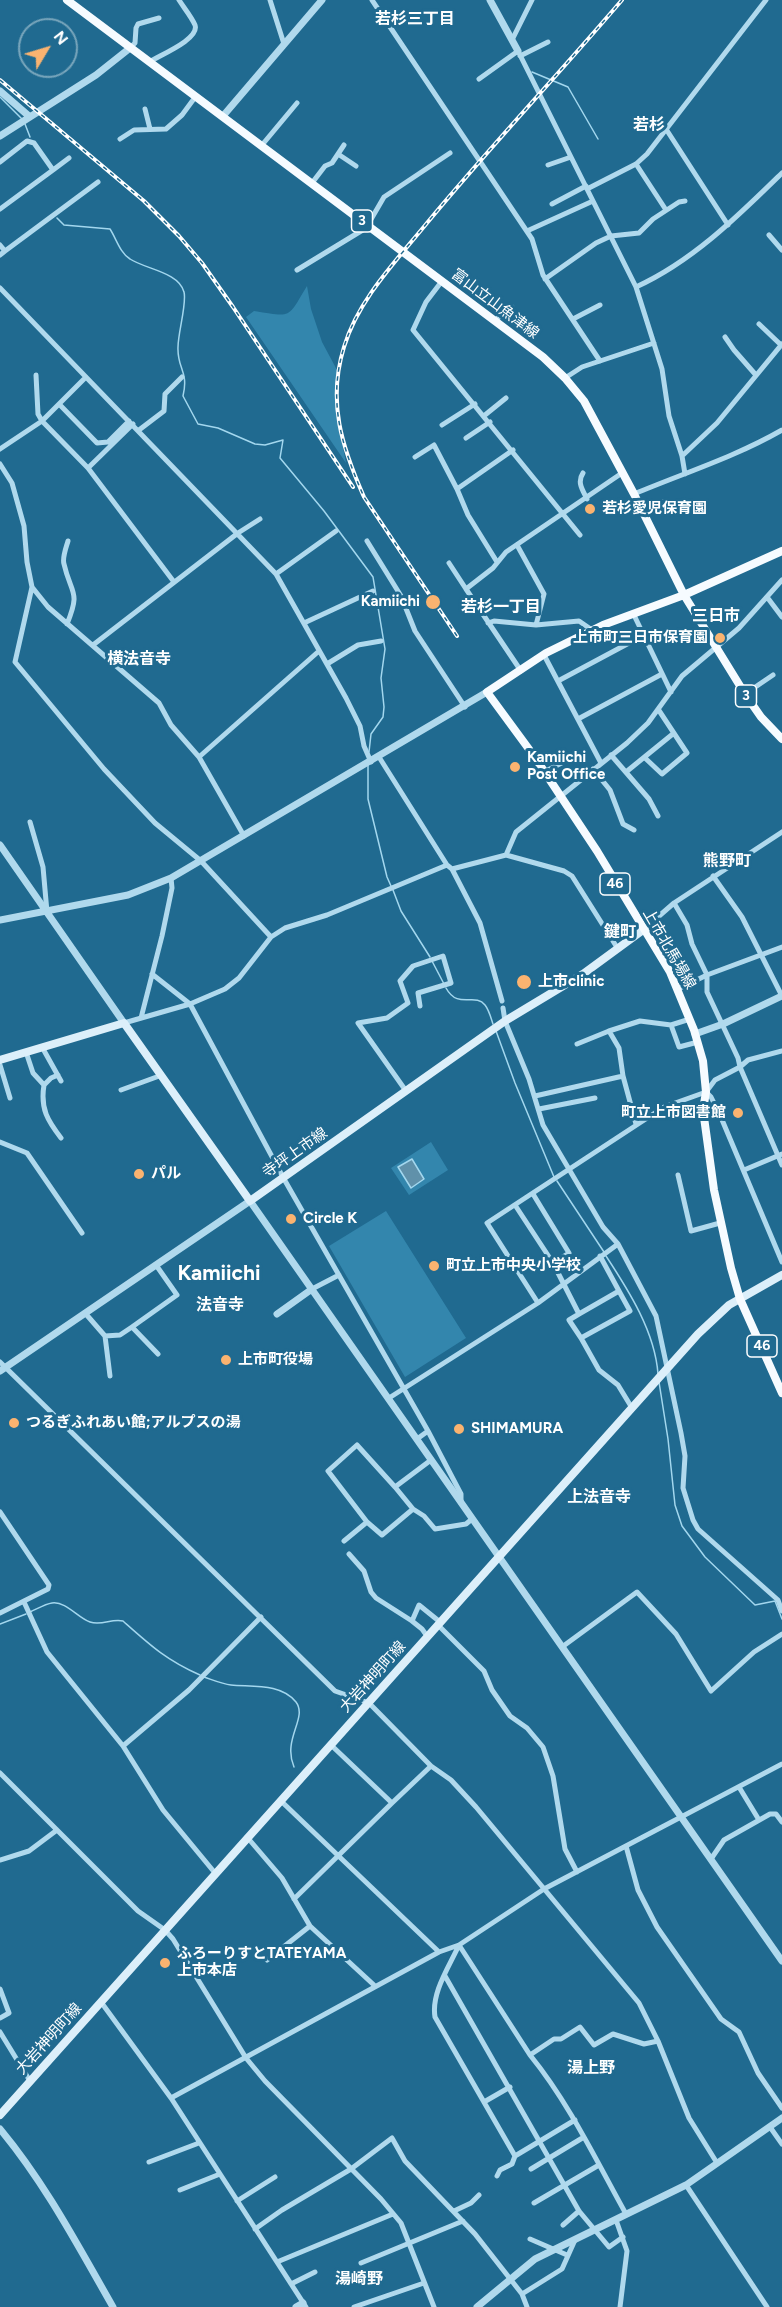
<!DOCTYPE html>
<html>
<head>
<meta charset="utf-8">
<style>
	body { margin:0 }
	#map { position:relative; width:782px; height:2307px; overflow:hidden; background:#206a90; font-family:Figtree,sans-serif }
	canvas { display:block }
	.north { position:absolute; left:18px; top:18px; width:60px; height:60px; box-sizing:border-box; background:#206a90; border:2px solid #79a6bc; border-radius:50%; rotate:52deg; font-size:16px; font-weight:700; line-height:24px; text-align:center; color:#fff }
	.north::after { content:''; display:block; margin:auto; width:21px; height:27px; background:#fab370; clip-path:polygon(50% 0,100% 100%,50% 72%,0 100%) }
</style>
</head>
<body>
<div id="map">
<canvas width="782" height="2307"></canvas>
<div class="north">N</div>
</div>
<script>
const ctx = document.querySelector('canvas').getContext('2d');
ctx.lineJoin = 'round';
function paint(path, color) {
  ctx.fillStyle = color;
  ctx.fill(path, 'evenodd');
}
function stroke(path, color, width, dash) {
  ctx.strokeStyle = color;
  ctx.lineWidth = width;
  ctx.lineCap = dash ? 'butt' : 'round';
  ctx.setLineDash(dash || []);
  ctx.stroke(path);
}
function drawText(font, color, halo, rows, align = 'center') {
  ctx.font = font + ' Figtree,"Noto Sans JP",sans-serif';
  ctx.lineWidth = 6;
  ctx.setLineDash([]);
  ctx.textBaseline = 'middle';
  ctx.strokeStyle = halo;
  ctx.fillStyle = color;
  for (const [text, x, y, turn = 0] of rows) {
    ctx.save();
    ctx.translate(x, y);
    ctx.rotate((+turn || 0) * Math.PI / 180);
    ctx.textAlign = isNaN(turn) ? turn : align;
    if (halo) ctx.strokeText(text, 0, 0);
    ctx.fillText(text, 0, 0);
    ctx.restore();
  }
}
const green = new Path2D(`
	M307 286 311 309 322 342 337 370 336 411 346 463 246 317 254 311C293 317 287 319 307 286Z
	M431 1142 448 1170 409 1195 391 1168Z
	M386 1211 466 1338 405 1377 329 1246Z`);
const water = new Path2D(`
	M412 1159 424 1179 411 1188 398 1167Z`);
const stream = new Path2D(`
	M532 72 568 87 598 139
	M0 97 23 120
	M25 124 30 137
	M57 218 64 225 110 229C116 238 120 253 130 259 145 269 179 272 184 292 187 303 178 333 178 347 177 369 189 371 183 396L198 424 218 428 255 444 265 445 283 440 280 458 324 511 373 577 385 649 381 678 384 707 383 717 371 734 369 752
	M368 765V799L387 877 391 886
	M393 890 401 911 430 957
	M432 961 444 984
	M446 988C458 1010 475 992 485 1005 489 1010 491 1018 493 1024
	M496 1031 515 1083 554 1177
	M557 1181 604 1252
	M606 1256C629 1291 655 1332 658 1374
	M659 1382 668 1439 675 1505 682 1526 705 1557 755 1605 775 1601 782 1619
	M30 1612C37 1609 45 1604 52 1603 66 1601 78 1618 90 1622 102 1626 112 1618 123 1621 150 1645 166 1660 200 1675
	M0 1624 26 1614
	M204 1677C213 1680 222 1684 231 1685 252 1687 281 1683 296 1702 308 1718 282 1739 294 1767`);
const minor = new Path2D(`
	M270 0 284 44
	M372 0 532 239 543 275 600 361
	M512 40 532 0
	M130 48 135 43 136 28 138 24 159 18
	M520 56 548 42
	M149 62C160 55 200 39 195 25 191 16 184 8 179 0
	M479 79 518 51 636 287 662 369 669 416 682 456 685 474
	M145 109 150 129
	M666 129 728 225
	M120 139 134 130 166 129 182 115 196 96
	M262 145 297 103
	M338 154 356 166
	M0 162 27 141 34 143 53 170 69 158
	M636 164 666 210
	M548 165 571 157
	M312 183 325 166 332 163 344 145
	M587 189 636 164 647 154 766 0
	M552 204 586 186
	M0 209 53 170
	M527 231 593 201
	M769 235 782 250
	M0 245 5 251 0 255
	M5 251 98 182
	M297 270 366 228 384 197 450 153
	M545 279 596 243 611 236 639 233 653 219 679 202 685 201
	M442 281 426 302 413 330 580 535
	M636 287C693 261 738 216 782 173
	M0 288 276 574 346 698 360 726 364 746 371 762
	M573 319 600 305
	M494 321 512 307
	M759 324 781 345
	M725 337 734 350 755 374
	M36 375 38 414 42 421 88 468 174 582
	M565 378 582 367 654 343
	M60 405 97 443 108 442 129 421
	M485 415 506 398
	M442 425 475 404
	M139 430 164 411 165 394 182 377
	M466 438 490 422
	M0 449 42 421 86 377
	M682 456 717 423 782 344
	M415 457 434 445 457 489 513 450
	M0 464 12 483 24 526 27 562 32 587 48 607 159 703 171 725 199 757 244 836
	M88 468 133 424
	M583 473C577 482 582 489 587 499
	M457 489 468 515 497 562
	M634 494C684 473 735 457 782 430
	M642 510 660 502 668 501
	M367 541 401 596 415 631 465 707
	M449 563 466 589
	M276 574 336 531
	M32 587 15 662 104 769 155 823 201 861 271 937
	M767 597 782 617
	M633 613 671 692
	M304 623 373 591
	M488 623 494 621 536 625 544 594 517 545
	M67 624C81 590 71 595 64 564 62 558 66 548 68 541
	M536 625 579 621 592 630
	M93 645 238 533 260 519
	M544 655 601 763
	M327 664 358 645 381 641
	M521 671 466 589 493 568 506 552 622 473
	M558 681 644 635
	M745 694 773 675
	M578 719 662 674
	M611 755 649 799 658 816
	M199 757 319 651
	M379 757 447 865 452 869 480 923 502 1001
	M645 758 662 774 687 753 658 709
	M593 769 610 790 623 824 634 830
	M544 772 579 754
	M626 772 674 733
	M30 822 43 867 47 912
	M506 855 516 832 627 743 648 723 682 676 739 628 782 580
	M452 869 506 855 564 871 572 876 618 949
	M713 876 742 917 782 996
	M674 903 687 925 692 944 707 975V992L738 1058 740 1067 782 1165
	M643 930 674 903 782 832
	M152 974 190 1004 284 1179 428 1431 417 1439
	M678 989 707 975 782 947
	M503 1008 505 1021 529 1079 543 1125 603 1227 618 1244 656 1316 681 1433 685 1456 683 1488 693 1520 698 1529 778 1600 782 1611
	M141 1018 162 936 172 888 171 878
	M690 1019 671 1025 679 1047 698 1042
	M124 1023 190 1004 225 989 239 978 271 937 285 928 327 915 447 865
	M609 1031 640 1021 671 1025
	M577 1044 609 1031 619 1048 623 1076
	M42 1047 61 1081
	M26 1052 33 1073 44 1085 51 1078 58 1075
	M0 1065 10 1098
	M44 1085C40 1109 48 1121 61 1138
	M121 1090 162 1075
	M406 1091 358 1023 387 1018 408 1003 400 981 413 966 443 956 451 983 418 993 420 1006
	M706 1092 711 1097 720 1115 782 1262
	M535 1096 623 1076 636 1124
	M539 1109 595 1098
	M0 1142 27 1153 82 1233
	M744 1170 782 1154
	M678 1175 691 1231 720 1223
	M515 1205 553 1263 569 1253 533 1194
	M553 1263 579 1314 619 1291 600 1256
	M156 1265 177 1295 132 1327 158 1354
	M312 1289 339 1275
	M538 1303 487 1223 664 1107 706 1092 715 1080 740 1067 748 1060 782 1051
	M85 1313 105 1336 120 1335 132 1327
	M579 1314 569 1320 581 1338 630 1311 619 1291
	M105 1336 110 1376
	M581 1338 599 1370 618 1385 632 1408
	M0 1362 335 1691 369 1703 431 1766 451 1780 476 1807 639 2003 658 2041 689 2118 717 2163
	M389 1398 538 1303 618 1244
	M428 1431 461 1494V1503
	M413 1509 424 1516 435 1529 466 1524 472 1519
	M0 1512 49 1585 48 1589 0 1613
	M367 1522 382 1535 413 1509 395 1487
	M344 1541 367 1522 328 1471 357 1445 395 1487 431 1460
	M349 1554 364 1571 371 1592 376 1598 412 1621
	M24 1602 47 1652 123 1746 163 1810 215 1873
	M438 1625 484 1671 492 1690 510 1716 527 1728 543 1747 553 1776 565 1849 577 1872
	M427 1636 422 1629 412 1621 419 1605 440 1622
	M562 1647 637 1592 676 1634 711 1691 754 1652 782 1634
	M331 1745 392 1803 431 1766
	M123 1746 189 1690 261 1617
	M0 1773 138 1911 165 1930 173 1939 246 2058 265 2081 381 2199 401 2223 434 2307
	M739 1787 759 1820
	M281 1801 439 1952
	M247 1837 282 1878 310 1926 375 1986
	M626 1846 638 1890 657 1927 721 2019 739 2032 758 2073 782 2108
	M711 1859 724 1840 770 1814H776L782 1822
	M0 1860 29 1851 57 1830
	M294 1899 392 1803
	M459 1945C449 1967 431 1993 435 2017L515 2156 575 2120
	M459 1945 530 2055 554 2039H561L580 2027 594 2045 613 2034 644 2044 658 2041
	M267 1960 310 1926
	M445 1976 579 2211 609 2247 623 2237
	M0 1989 9 2013 0 2018
	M101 2002 171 2098 306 2307
	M0 2032 30 2081
	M530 2055C569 2103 596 2160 626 2214
	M171 2098 439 1952 459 1945 544 1889 782 1764
	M484 2102 510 2087
	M770 2127 782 2144
	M149 2162 199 2143
	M531 2169 584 2137
	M497 2176 500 2170 512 2164 515 2156
	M686 2185 767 2307
	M180 2190 220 2174
	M237 2201 275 2177
	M534 2203 599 2165
	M454 2211 471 2203 479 2195
	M616 2220 627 2251 620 2307
	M563 2225 579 2211
	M255 2229 282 2210 351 2169 392 2138 405 2161 475 2234 522 2294 527 2307
	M530 2239 567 2255
	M277 2262 393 2214
	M361 2263 463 2221
	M291 2284 315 2272
	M522 2294 562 2269 575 2240
	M354 2307 424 2283`);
const tertiary = new Path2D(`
	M490 0 518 51
	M0 91 30 117
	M223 116 322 0
	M0 136 96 75 130 48
	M0 845 124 1023
	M0 920 128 895 171 878 487 692
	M695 1034 723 1024 782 996
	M277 1314 312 1289
	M0 1371 250 1201 782 1961
	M0 2129C45 2183 78 2246 113 2307
	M296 2307 303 2303
	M477 2307 535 2259 686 2185 782 2118`);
const secondary = new Path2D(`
	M0 1060 124 1023 250 1201 505 1021 583 974 643 930
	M0 2115 698 1334 729 1305 782 1275`);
const primary = new Path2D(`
	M67 0 543 357 565 378 584 401 634 494 684 595 745 694 761 717 782 739
	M782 551 684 595 603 625 546 653 487 692 534 756 597 851 670 972 694 1030 703 1061 706 1092 703 1110 714 1190 731 1268 740 1299 782 1393`);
const rail = new Path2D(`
	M0 80 144 201 179 236 202 263 233 307 353 487
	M457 636 364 497C342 447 327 402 344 347 358 300 396 261 427 223 490 147 558 75 622 0`);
const markers = [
	[590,509,6,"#fab370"],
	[433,602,8,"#fab370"],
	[720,638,6,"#fab370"],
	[515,767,6,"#fab370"],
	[524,982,8,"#fab370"],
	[738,1113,6,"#fab370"],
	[139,1174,6,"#fab370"],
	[291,1219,6,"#fab370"],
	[434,1266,6,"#fab370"],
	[226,1360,6,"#fab370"],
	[14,1423,6,"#fab370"],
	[459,1429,6,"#fab370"],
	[165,1963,6,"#fab370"]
];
const shields = [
	[362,221,21],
	[746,696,21],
	[615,884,30],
	[762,1346,30]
];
const shieldNames = [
	["3",362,221],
	["3",746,696],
	["46",615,884],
	["46",762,1346]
];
const streetNames = [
	["富山立山魚津線",495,304,37],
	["上市北馬場線",669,949,60],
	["寺坪上市線",295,1153,-35],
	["大岩神明町線",373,1677,-48],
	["大岩神明町線",49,2039,-48]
];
const poiNames = [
	["若杉愛児保育園",602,509],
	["Kamiichi",420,602,"right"],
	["上市町三日市保育園",708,638,"right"],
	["Kamiichi",527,758],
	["Post Office",527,775],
	["上市clinic",538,982],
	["町立上市図書館",726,1113,"right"],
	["パル",151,1174],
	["Circle K",303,1219],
	["町立上市中央小学校",446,1266],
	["上市町役場",238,1360],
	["つるぎふれあい館;アルプスの湯",26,1423],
	["SHIMAMURA",471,1429],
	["ふろーりすとTATEYAMA",177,1954],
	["上市本店",177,1971]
];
const neighbourhoodNames = [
	["若杉三丁目",415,19],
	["若杉",649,125],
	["若杉一丁目",501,607],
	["三日市",716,616],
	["横法音寺",139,659],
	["熊野町",727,861],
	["鍵町",620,932],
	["法音寺",220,1305],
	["上法音寺",599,1497],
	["湯上野",591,2068],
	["湯崎野",359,2279]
];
const districtNames = [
	["Kamiichi",219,1274]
];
paint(green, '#3386ad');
paint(water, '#6091aa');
stroke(water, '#a3d7ee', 1.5);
stroke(stream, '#a3d7ee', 1.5);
stroke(minor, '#b0d9ed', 5);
stroke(tertiary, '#b0d9ed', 7);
stroke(secondary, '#dceffa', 8);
stroke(primary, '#f6fbff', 8);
stroke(rail, '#fff', 4);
stroke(rail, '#206a90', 1.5, [4.5]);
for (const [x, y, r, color] of markers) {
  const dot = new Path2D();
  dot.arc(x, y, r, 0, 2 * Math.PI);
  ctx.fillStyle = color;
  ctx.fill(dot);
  stroke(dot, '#206a90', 2);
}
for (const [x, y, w] of shields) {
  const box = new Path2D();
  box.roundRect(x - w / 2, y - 11, w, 22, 4.5);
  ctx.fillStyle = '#206a90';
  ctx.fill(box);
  stroke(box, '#fff', 1.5);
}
drawText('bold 14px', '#fff', null, shieldNames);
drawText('15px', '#fff', '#206a90', streetNames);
drawText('bold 15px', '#fff', '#206a90', poiNames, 'left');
drawText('bold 16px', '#fff', '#206a90', neighbourhoodNames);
drawText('bold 21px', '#fff', '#206a90', districtNames);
</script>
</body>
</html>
